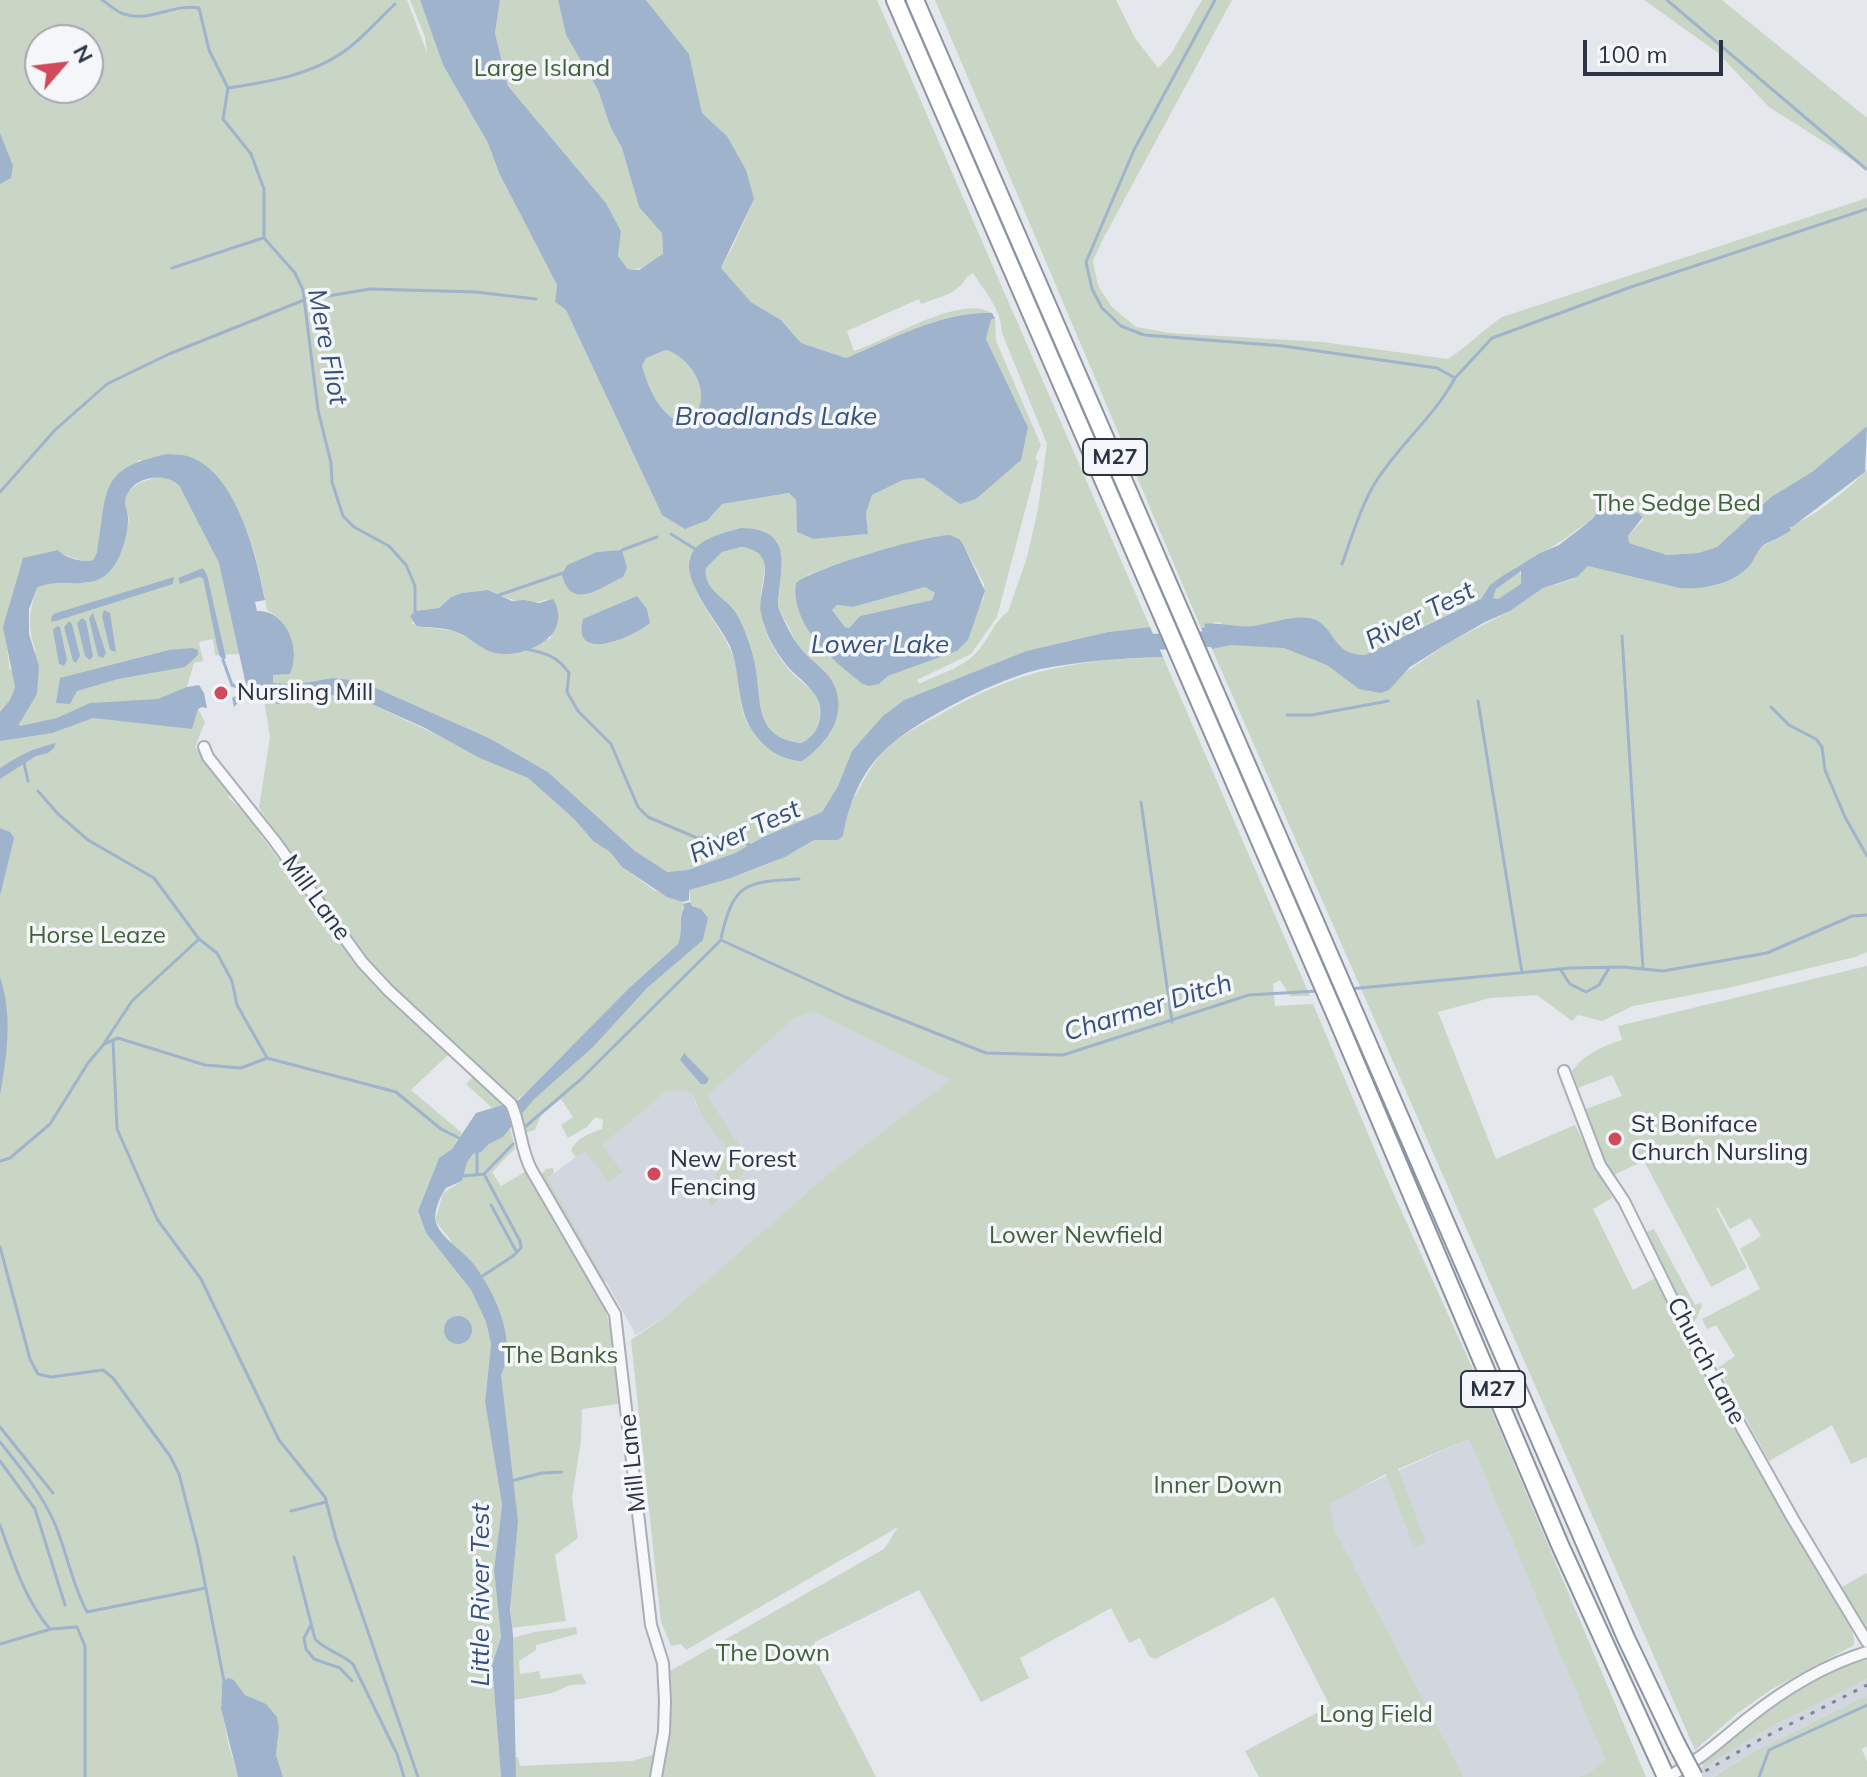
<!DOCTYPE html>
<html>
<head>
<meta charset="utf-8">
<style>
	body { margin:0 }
	#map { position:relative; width:1867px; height:1777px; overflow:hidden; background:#e4e7ec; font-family:Mulish,sans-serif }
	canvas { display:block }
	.north { position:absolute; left:24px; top:24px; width:80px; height:80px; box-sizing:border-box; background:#f4f6f9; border:2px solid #a4a8b1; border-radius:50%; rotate:62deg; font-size:22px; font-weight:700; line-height:32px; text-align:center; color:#2b3445 }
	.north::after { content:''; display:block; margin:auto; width:28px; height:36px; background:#d1495b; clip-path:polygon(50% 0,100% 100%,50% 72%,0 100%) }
	.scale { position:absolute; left:1583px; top:40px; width:140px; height:36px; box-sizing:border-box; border:4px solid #2b3445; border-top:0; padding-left:10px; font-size:24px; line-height:28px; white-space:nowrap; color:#2b3445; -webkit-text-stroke:6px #f4f6f9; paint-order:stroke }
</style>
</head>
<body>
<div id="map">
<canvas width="1867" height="1777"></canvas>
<div class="north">N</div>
<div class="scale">100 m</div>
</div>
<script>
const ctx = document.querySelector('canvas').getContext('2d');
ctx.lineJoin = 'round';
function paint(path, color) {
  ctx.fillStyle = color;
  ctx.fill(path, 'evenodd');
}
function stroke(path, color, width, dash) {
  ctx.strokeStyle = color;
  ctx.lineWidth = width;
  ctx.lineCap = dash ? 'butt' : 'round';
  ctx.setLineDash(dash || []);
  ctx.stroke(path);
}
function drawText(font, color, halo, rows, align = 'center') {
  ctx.font = font + ' Mulish,sans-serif';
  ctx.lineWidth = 7;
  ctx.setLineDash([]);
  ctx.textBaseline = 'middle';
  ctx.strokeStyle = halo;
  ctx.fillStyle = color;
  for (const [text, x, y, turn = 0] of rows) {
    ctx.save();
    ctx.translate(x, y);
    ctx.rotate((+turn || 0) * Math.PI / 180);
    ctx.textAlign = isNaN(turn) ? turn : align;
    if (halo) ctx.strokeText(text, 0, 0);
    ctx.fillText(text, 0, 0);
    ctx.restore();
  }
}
const built = new Path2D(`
	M815 1012 951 1080 830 1172 666 1316 636 1335 548 1178 585 1150 608 1181 603 1145 667 1091H685L693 1094 695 1103 712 1130 728 1151 706 1195 711 1208 747 1170 706 1096 795 1018Z
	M1469 1439 1605 1760 1587 1774 1577 1777H1464L1335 1530 1328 1502Z
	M1867 1679V1695L1746 1756 1712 1777H1684L1769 1728Z`);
const green = new Path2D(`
	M0 0H407L427 53 425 37 410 0H420L443 65 488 143 499 173 557 285 555 302 566 310 662 515 708 520 722 504 789 493 796 500 797 532 813 539 868 534 866 513 872 495 903 480 923 478 942 492 1028 427 986 339 991 320 995 318 996 341 1041 445 1035 458 1038 461 997 617 971 654 917 680 919 684C937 675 962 668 976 653 988 641 994 621 1008 612L1027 557 1038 509 1047 444 1002 333C1001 308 986 294 973 273 965 277 965 282 959 287 949 296 933 299 921 304L919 299 847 331 854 351C886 341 962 293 992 313 942 311 892 339 846 358L801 343 781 320 751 302 721 268 732 248 754 199 727 136 702 113 689 54 646 0H877L1150 627 1108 632 1026 651 904 700 852 751 838 786 822 812 763 837 735 853 688 870 666 872 635 851 548 772 489 738 360 681 333 678 297 684 273 683 272 675 290 674C301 652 288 620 267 610 257 554 248 517 211 472L138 460 93 560 87 562 61 554C14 598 0 601 10 670L36 651C27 628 29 611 37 588L47 583H86L98 580 122 552 129 519 124 501 129 491 139 483 171 472 208 500 239 654 215 655 213 639 199 642 203 661 194 663 187 687 205 722 195 747 231 792 228 797 245 814 357 965 382 993 448 1055 411 1090 462 1133 452 1149 439 1158 418 1211 426 1233 471 1290 486 1322 491 1344 485 1402 502 1505 494 1570 501 1637 492 1665 501 1777H283L276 1755 279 1728 266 1705 245 1695 234 1680 221 1691V1709L229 1746 238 1777H0ZM40 40H88V88H40ZM944 536 963 544 984 584V598L974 618 968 640 957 651 888 676 879 684 807 575 864 555ZM709 538 777 541 782 564 778 606 781 613 799 647 823 670 837 716 824 742 802 761C791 754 756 736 750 727 737 710 741 680 735 661 724 627 694 603 689 567 687 553 699 546 709 538ZM488 590C506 598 529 608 547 599L551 638 526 649 506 653 491 652 455 631 416 626 412 623 415 611 439 608 451 597 462 593Z
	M500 0H558L566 35 598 90 610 126 622 148 639 207 662 232 663 254C652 264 643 270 628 269L618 256 621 231 606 203 508 86 495 33Z
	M935 0H1116L1135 38 1158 68 1171 54 1202 0H1232L1103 239 1093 261 1098 286 1112 307 1136 327 1170 333 1322 342 1448 359C1468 346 1483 330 1502 317L1867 198V426L1812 472 1771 497 1717 547 1698 553 1667 555 1629 543 1628 536 1643 520V517L1623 501 1597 510C1592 522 1584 524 1574 532 1545 555 1503 567 1481 599L1392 641 1400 676 1450 642 1510 611 1543 588 1574 579 1588 566C1602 565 1622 573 1636 577 1668 585 1710 597 1739 574 1750 566 1754 554 1764 546 1772 539 1782 539 1790 530L1787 527C1811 519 1850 489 1867 469V952L1855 957 1728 988 1633 1006 1602 1021 1578 1015 1572 1021 1537 995 1490 998 1438 1012 1496 1159 1575 1125 1612 1198 1593 1209 1633 1290 1655 1278C1707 1376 1762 1472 1815 1569 1826 1588 1857 1625 1854 1645L1772 1689 1739 1712 1695 1750 1212 649 1231 644 1221 623 1216 622 1201 628Z
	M1644 0H1722L1867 118V169L1769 107 1717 52Z
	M666 350C696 359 719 405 684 424 659 415 649 389 642 366L646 358Z
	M741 547C773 551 764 571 761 594 760 603 762 617 764 626 769 643 781 661 793 674 799 680 807 685 812 691 826 708 821 735 801 743 751 737 763 698 754 660 751 645 744 626 736 613 726 597 703 590 706 568L722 552Z
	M1520 571 1522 584 1498 599 1493 598 1496 589Z
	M925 587 935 593 932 600 860 616 849 628 845 627 832 610 837 605 853 607Z
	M1163 657 1310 996H1290L1280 980 1273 984 1275 1006 1313 1004 1391 1188 1489 1405 1646 1777H1577L1587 1774 1605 1760 1469 1439 1398 1469 1426 1543 1414 1548 1386 1474 1329 1504 1335 1530 1464 1777H1259L1245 1751 1330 1706 1274 1597 1155 1659 1149 1656 1140 1638 1129 1643 1111 1608 1020 1658 1029 1678 981 1702 919 1590 815 1642 811 1650 876 1777H661L668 1744 670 1671 884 1549 898 1527 686 1650 681 1644 671 1646 661 1622 631 1340 666 1316 830 1172 950 1080 815 1012 795 1018 707 1096 749 1160 747 1170 711 1208 706 1195 728 1151C715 1134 698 1115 693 1094L685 1091H667L603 1145 622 1172 608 1182 585 1151 576 1157 571 1151C575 1139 590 1133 602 1129L603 1120 595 1117 587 1127 568 1138 561 1125 573 1117 561 1099 541 1115 535 1130 524 1133 517 1108 667 965 697 908 691 905 689 890C741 875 816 854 848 807 861 789 868 767 884 751 900 735 921 725 941 714 1019 669 1074 660 1163 657Z
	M329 695 365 701 528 778 574 819 593 841 610 852 622 867 654 890 683 902C684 910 680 913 680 920 679 930 683 934 678 944L629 988 541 1081 513 1103 390 985 354 942 259 808 270 737 264 699 278 704Z
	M1867 966V1457L1851 1464 1832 1425 1769 1461 1718 1368 1735 1356 1716 1325 1707 1329 1702 1319 1760 1289 1740 1249 1761 1236 1750 1218 1730 1229 1718 1207 1716 1208 1747 1268 1711 1287 1644 1161 1611 1176C1598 1155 1592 1132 1586 1109L1622 1096 1612 1075 1578 1088 1572 1071C1584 1054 1603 1046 1622 1040L1618 1026Z
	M474 1076 507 1105 492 1108 466 1084Z
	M510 1128 515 1148 492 1172 501 1186 528 1170 601 1295 617 1351 618 1404 582 1409 581 1440 572 1498 578 1538 555 1555 566 1621 512 1628 497 1418 504 1344 449 1238 435 1221 443 1193 462 1181C464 1175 465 1166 467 1161 472 1150 500 1141 510 1128Z
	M553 1168 554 1173 548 1178 606 1281 603 1283 593 1270 540 1176 546 1169Z
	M1654 1229 1695 1305 1700 1303 1702 1306 1695 1321H1689L1663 1273 1666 1271 1646 1232Z
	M1867 1573V1629L1840 1588Z
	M576 1627 577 1634 536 1645V1650L519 1661 520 1674 539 1671 541 1679 581 1674 587 1684 570 1685 552 1693 514 1700 513 1638 534 1632Z
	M1867 1660V1679L1769 1728 1704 1767 1701 1762C1747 1727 1809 1671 1867 1660Z
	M1867 1695V1746L1862 1749 1867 1762V1777H1713L1746 1756Z
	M656 1754 652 1777H516L514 1757H518L520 1766 632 1761Z`);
const water = new Path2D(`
	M420 0H500L495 33 508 86 606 203 621 231 618 256 628 269 639 270 663 254 662 233 639 207 622 148 610 126 598 90 566 35 558 0H646L689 54 702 113 727 136 746 170 754 199 721 268 751 302 781 320 801 343 846 358C892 339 942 311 992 313L995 318 991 320 986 339 1028 427 1021 460 976 499 960 504 923 478 903 480 872 495 866 513 868 534 813 539 797 532 796 500 789 493 722 504 708 520 685 529 662 515 566 310 555 302 557 285 499 173 488 143 443 65ZM666 350C696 359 718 405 684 424 659 415 649 389 642 366L646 358Z
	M0 133 13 166 11 178 0 184Z
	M1867 426 1865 472 1792 527H1789L1791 530C1780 539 1773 539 1764 545 1757 551 1755 558 1750 565 1734 584 1703 590 1680 588L1588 566 1577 577 1543 588 1510 611 1485 622 1445 645 1410 667 1389 690 1381 693 1359 689 1327 665 1284 648 1230 645 1212 649 1201 628 1205 627 1204 624C1221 622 1237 628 1254 626 1272 623 1300 613 1316 620 1336 630 1333 655 1365 655L1481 599 1490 585 1504 575 1540 553 1559 545 1585 525 1593 518 1603 503 1613 498 1623 500 1643 517 1628 536 1629 543 1667 555 1698 553 1717 547 1771 497 1812 472ZM1521 571V584L1498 599 1493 598 1496 589Z
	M168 454C174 455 181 454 187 456 236 470 257 557 265 600L255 602 257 611C286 609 302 650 290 674L273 675V683L297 684 333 678 360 681 489 738 548 772 635 851 667 872 688 870 735 853 763 837 822 812 838 786 852 751 882 717 904 700 1026 651 1108 632 1150 627 1163 657C1122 658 1081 661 1041 669 997 679 918 719 885 750 861 772 848 805 843 836L838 840H814L785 857 728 879 689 890V900L683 902 667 897 622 867 610 852 593 841 574 819 528 778 480 758 423 727 365 701 347 697 329 695 278 704 254 694 242 699 234 707 232 698 243 692 246 685 219 563 179 485C164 472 134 476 126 497 123 505 129 513 128 521 127 539 121 560 108 573 89 592 58 576 37 588L29 609V634L39 666 37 694 19 724 20 726 57 718 90 703 158 699 187 687 199 685 204 693 207 708 202 707 198 709 192 729 93 718 52 733 0 741V712L10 700 15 687 3 627 23 558 58 550C64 558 83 563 93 560L97 552C108 490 97 468 168 454Z
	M741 528C796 529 780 568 778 606 783 620 792 638 802 650 813 662 829 672 835 687 847 719 825 745 802 761 780 760 764 748 752 730 736 707 741 672 730 646 720 624 682 583 690 558 696 538 724 533 741 528ZM741 547C782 552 757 588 761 613 764 629 772 646 782 659 790 672 803 679 812 691 827 707 821 735 801 743 751 737 763 698 754 660 751 646 744 626 736 613 726 597 703 590 706 568L722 552Z
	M950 535 959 539 963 544 985 591 968 640 957 651 888 676 879 684 869 686 863 684C833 661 790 625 796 583 816 567 923 536 950 535ZM925 587 935 593 932 600 860 616 849 628 845 627 832 610 837 605 853 607Z
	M622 550 627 568 623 577C601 587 571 612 562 575L567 565 597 552Z
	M203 568 207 575 226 658 223 660 219 655 203 578 199 577 180 584 178 578Z
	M174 577 173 584 56 621 52 622 51 619 53 614Z
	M488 590 512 601 524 600 539 603 553 599C576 638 519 661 491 652 480 648 470 638 459 633 447 627 429 628 416 626L410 616 415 611 439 608 451 597 462 593Z
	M637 596 647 609 650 623C635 636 571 665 583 619Z
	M104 610 110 613 116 652 110 650 102 616Z
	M93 613 106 653 103 658 98 656 89 618Z
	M82 618 86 621 93 656 90 660 85 656 77 623Z
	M69 621 72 624 80 656 76 663 73 661 64 627Z
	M57 626 60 627 67 660 64 666 59 664 53 630Z
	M192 648 198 650V655L185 667 118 679 77 691 70 704 56 703 60 678 169 650Z
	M56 743 54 748 48 753 36 756 0 779V768C23 754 28 750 56 743Z
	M0 828 10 832 14 838 0 896Z
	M690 902 692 906 701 909 708 918 703 940 647 988 593 1047 533 1100 503 1137 489 1144 481 1152 473 1154 467 1162 462 1181 446 1188C440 1196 433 1213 436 1223 441 1237 460 1249 470 1260 493 1287 519 1341 501 1375L518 1521 510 1609 513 1635 516 1777H501L492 1665 501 1637 494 1570 502 1505 485 1402 491 1344 486 1322 471 1290 426 1233 418 1211 439 1158 452 1149 476 1113 519 1100 629 988 678 944C684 931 677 920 684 908L683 904Z
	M0 977C13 1016 7 1056 0 1095Z
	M684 1053 709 1079 706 1084H701L680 1060Z
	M444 1330a14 14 0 1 1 28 0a14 14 0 1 1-28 0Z
	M228 1678 234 1680 245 1695 266 1704 277 1717 279 1728 276 1755 283 1777H238L221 1709 222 1683Z`);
const stream = new Path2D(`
	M102 0C109 4 116 12 124 14 149 23 174 3 199 8L209 50 228 88 223 119 251 154 264 189V238L295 273 303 290 318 410 331 463 332 482 343 516 354 527 389 546 406 565 415 586V611
	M1215 0 1134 150 1086 262 1092 289 1102 308 1121 326 1144 335 1283 346 1437 368 1455 378C1434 417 1398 446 1375 483 1360 508 1352 537 1342 564
	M1667 0 1866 169
	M228 88C270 82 316 74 350 47 366 34 380 18 395 4
	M172 268 263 238
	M1455 378 1492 338 1631 287 1867 209
	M0 492 55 430 107 384 169 354 304 300 370 289 476 292 536 299
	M671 534 695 549
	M622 550 657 537
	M499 595 563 573
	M1622 636 1643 969
	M526 649C546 653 557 656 569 673L567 692 578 711 611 744 638 807 648 817 697 838 730 837 752 846
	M223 660 232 685 244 690
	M1478 701 1522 973
	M1771 707 1789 725 1816 739 1822 747 1825 770 1845 817 1867 856
	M1287 715H1312L1388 701
	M24 763 28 781
	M38 791 58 814 88 840 154 878 199 939 217 953 232 981 237 1005 266 1056
	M1141 802 1172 1022
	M721 938C734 883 744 882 799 879
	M1560 969 1570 984 1586 992 1599 985 1609 968
	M1349 989 1571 968 1623 967 1663 971 1767 953 1852 916 1867 915
	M113 1041 117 1129 157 1219 201 1279 279 1440 325 1497 336 1539 418 1777
	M105 1042 132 1001 199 939
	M526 1126 580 1080 721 940 845 997 986 1053 1063 1055 1249 995 1318 991
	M477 1149V1175
	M0 1161 10 1158 50 1124 88 1063 104 1044 118 1038 205 1065 241 1068 267 1058 396 1092 441 1129 461 1139
	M462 1176 484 1174 513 1144
	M491 1205 516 1251
	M0 1247 30 1359 38 1374 51 1377 103 1370 113 1378 170 1456 179 1474 198 1548 224 1681
	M478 1279 513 1256 521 1248 520 1241 484 1174
	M0 1427 53 1493
	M0 1442C20 1467 42 1494 55 1524 67 1553 72 1584 87 1612L206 1588
	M0 1461 35 1509 65 1605
	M511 1481 542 1473 562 1472
	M291 1511 326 1502
	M0 1525C13 1561 25 1600 50 1629
	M294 1557 315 1639C326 1651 341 1653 353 1664L397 1754 404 1777
	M311 1625 304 1638 306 1649 314 1659 340 1668 352 1681
	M0 1644 51 1629 77 1627 85 1646V1777
	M1759 1777 1769 1750 1867 1705`);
const river = new Path2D(`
	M1134 643 1226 638`);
const minor = new Path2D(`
	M204 747 208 757 274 840 362 962 388 990 511 1104C521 1125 520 1148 531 1169L615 1314 651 1625 663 1663 665 1701 664 1732 656 1777
	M1564 1071 1600 1165 1624 1201 1692 1339 1793 1519 1867 1642
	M1667 1777C1698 1762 1721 1740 1747 1719 1782 1691 1824 1665 1867 1652`);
const highway = new Path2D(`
	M895 0 1338 1021 1560 1545 1666 1777
	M915 0 1626 1638 1676 1743`);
const rail = new Path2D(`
	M1695 1777 1757 1741 1867 1685`);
const highwayBridge = new Path2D(`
	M1676 1743 1694 1777`);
const markers = [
	[221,693,8,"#d1495b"],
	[1615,1139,8,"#d1495b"],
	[654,1174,8,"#d1495b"]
];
const shields = [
	[1115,457,64],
	[1493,1389,64]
];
const shieldNames = [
	["M27",1115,457],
	["M27",1493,1389]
];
const parkNames = [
	["Large Island",542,69],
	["The Sedge Bed",1677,504],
	["Horse Leaze",97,936],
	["Lower Newfield",1076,1236],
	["The Banks",560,1356],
	["Inner Down",1218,1486],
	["The Down",773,1654],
	["Long Field",1376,1715]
];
const poiNames = [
	["Nursling Mill",237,693],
	["St Boniface",1631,1125],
	["Church Nursling",1631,1153],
	["New Forest",670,1160],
	["Fencing",670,1188]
];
const streetNames = [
	["Mill Lane",316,898,54],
	["Church Lane",1706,1361,62],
	["Mill Lane",633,1463,-96]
];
const waterNames = [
	["Mere Fliot",327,347,79],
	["Broadlands Lake",776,417],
	["River Test",1420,616,-27],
	["Lower Lake",880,645],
	["River Test",745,832,-24],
	["Charmer Ditch",1148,1008,-17],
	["Little River Test",481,1595,-90]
];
paint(built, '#d2d6de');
paint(green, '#c9d6c5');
paint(water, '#9fb4cc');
stroke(stream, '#9fb4cc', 3);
stroke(river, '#9fb4cc', 16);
stroke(minor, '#a9aeb7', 14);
stroke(highway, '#8b94a3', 20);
stroke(minor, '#f7f8fa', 10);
stroke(highway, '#fff', 16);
stroke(rail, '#7d8696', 3, [4, 8]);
stroke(highwayBridge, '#8b94a3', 20, []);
stroke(highwayBridge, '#fff', 16);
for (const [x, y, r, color] of markers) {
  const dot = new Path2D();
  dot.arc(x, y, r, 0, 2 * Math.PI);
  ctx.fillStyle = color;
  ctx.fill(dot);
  stroke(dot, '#f4f6f9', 3);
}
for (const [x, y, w] of shields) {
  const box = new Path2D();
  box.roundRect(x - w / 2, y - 18, w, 36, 6);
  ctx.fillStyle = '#f4f6f9';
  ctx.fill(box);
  stroke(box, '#2b3445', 2);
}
drawText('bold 22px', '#2b3445', null, shieldNames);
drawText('24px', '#3f6138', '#f4f6f9', parkNames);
drawText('24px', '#2b3445', '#f4f6f9', poiNames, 'left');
drawText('24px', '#2b3445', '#f4f6f9', streetNames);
drawText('italic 26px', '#34527a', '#f4f6f9', waterNames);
</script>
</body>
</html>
